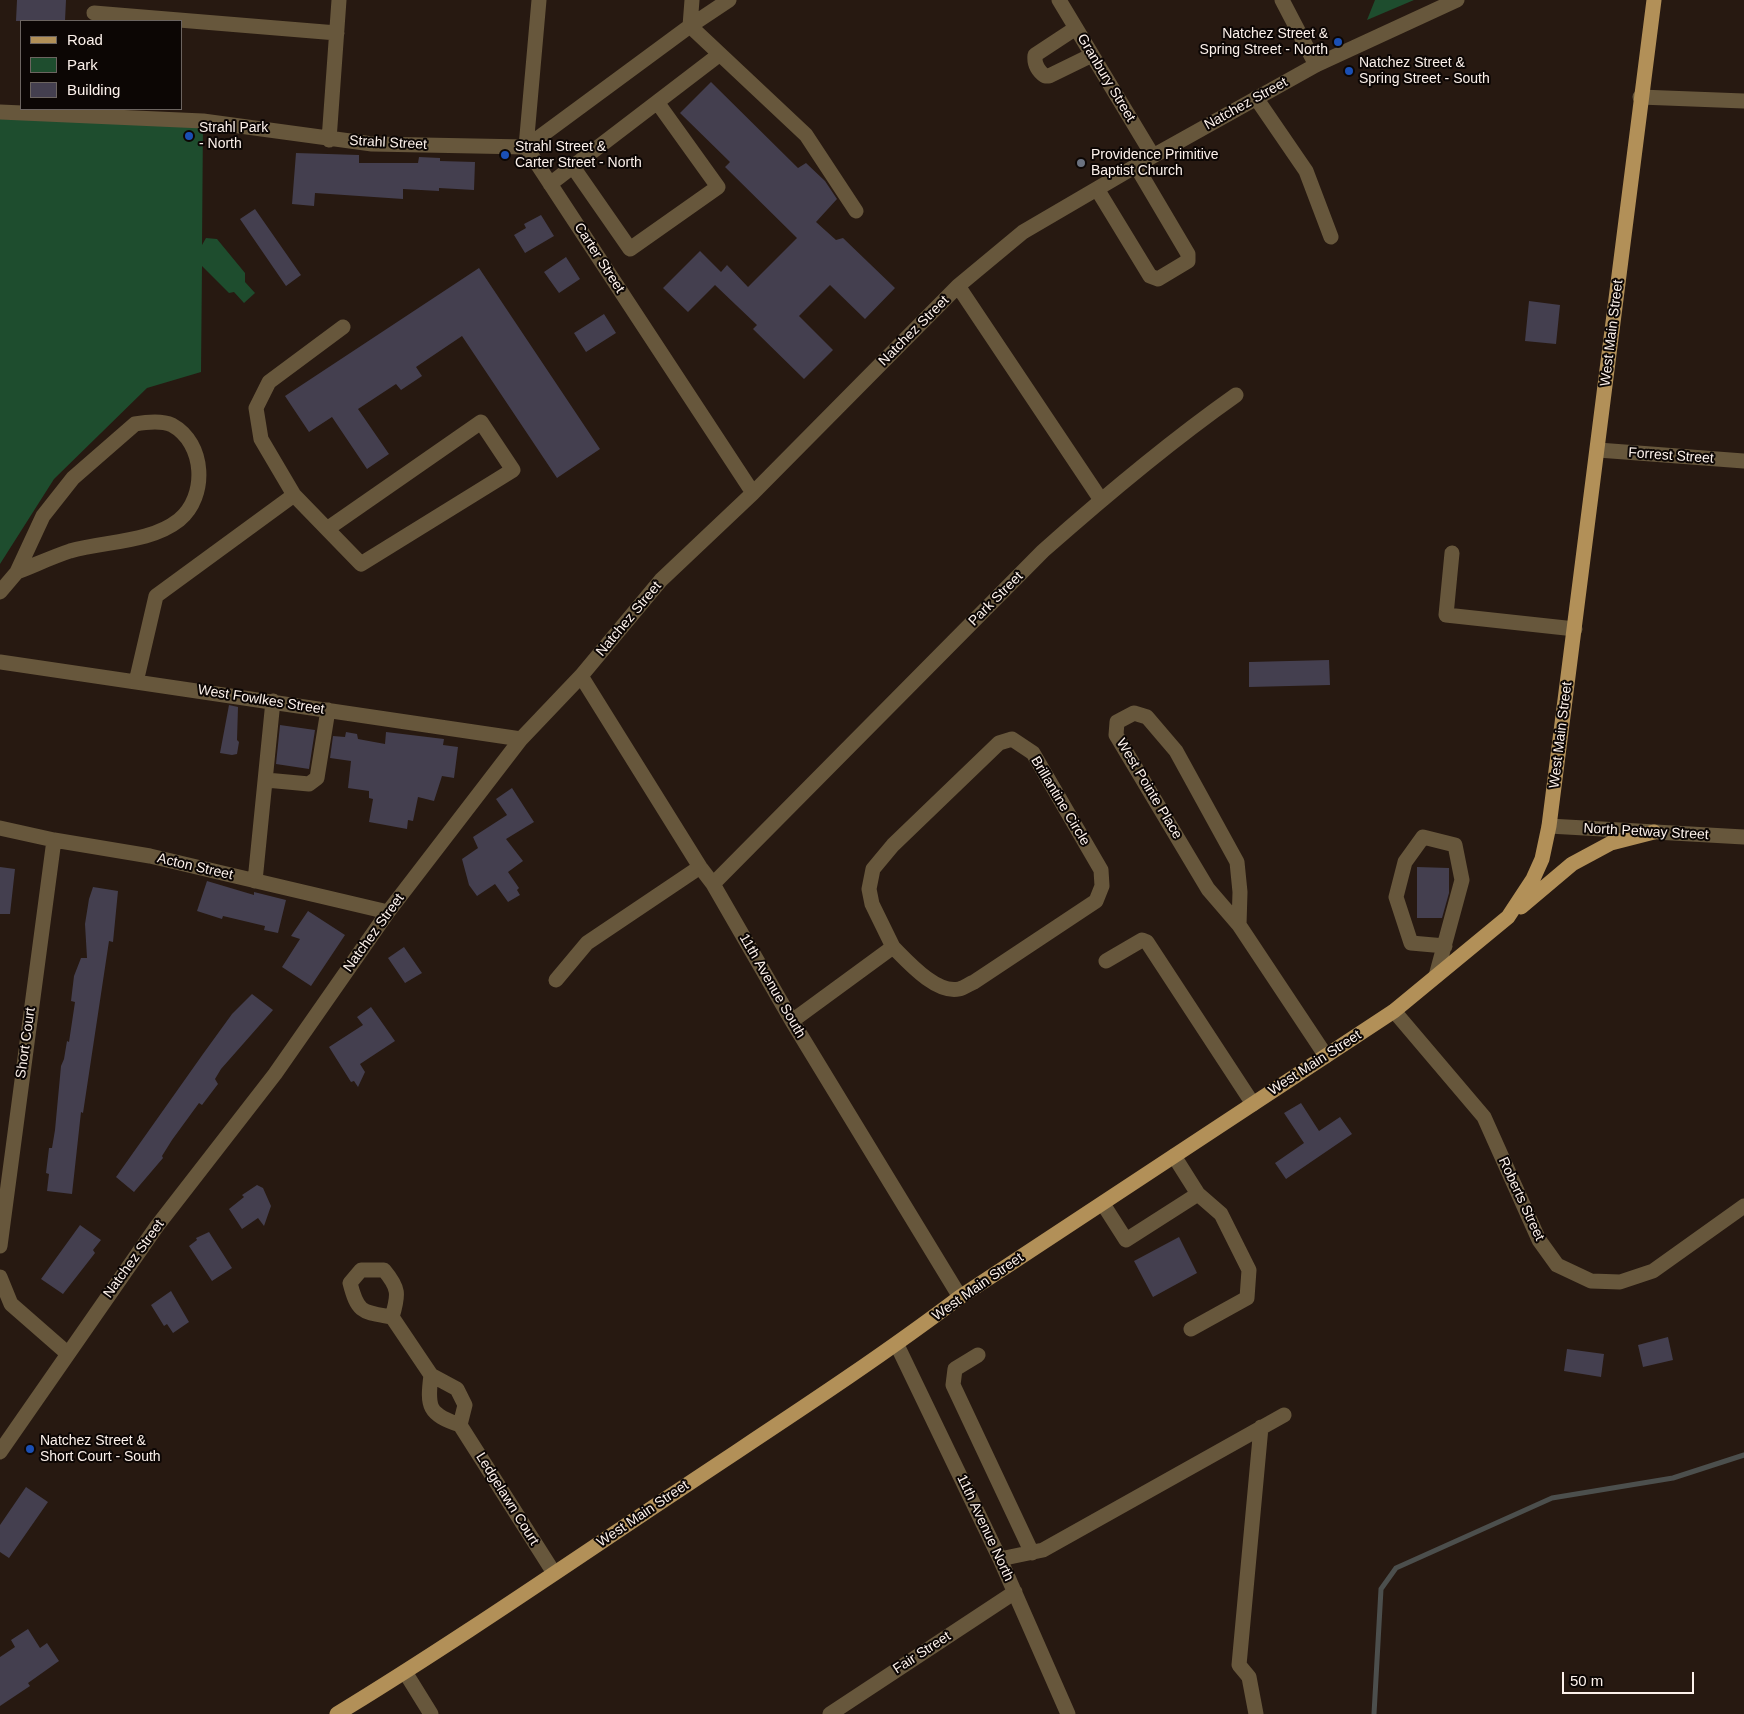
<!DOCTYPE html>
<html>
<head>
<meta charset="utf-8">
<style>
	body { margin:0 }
	#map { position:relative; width:1744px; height:1714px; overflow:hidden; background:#271911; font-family:Helvetica,sans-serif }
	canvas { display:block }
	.legend { position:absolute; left:20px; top:20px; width:162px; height:90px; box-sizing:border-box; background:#0c0604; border:1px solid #6c6460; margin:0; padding:6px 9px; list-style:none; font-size:15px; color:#fcf1eb }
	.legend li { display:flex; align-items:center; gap:10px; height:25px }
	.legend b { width:25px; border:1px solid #6c6460 }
	.scale { position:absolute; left:1562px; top:1672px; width:132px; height:22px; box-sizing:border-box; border:2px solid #fcf1eb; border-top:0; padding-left:6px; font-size:15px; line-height:18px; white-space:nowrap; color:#fcf1eb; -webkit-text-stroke:4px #0c0604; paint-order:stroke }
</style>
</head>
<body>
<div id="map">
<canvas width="1744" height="1714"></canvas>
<ul class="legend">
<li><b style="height:6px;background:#b29058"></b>Road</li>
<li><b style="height:14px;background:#1e4d2e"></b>Park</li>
<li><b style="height:14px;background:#443f4f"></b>Building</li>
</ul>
<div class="scale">50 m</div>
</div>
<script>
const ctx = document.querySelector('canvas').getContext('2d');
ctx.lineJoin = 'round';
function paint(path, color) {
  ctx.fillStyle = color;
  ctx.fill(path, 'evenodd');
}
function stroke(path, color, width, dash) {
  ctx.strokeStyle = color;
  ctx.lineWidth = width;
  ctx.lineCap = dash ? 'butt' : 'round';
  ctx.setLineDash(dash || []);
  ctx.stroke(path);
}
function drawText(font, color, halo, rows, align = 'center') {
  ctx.font = font + ' Helvetica,sans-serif';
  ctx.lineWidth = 4;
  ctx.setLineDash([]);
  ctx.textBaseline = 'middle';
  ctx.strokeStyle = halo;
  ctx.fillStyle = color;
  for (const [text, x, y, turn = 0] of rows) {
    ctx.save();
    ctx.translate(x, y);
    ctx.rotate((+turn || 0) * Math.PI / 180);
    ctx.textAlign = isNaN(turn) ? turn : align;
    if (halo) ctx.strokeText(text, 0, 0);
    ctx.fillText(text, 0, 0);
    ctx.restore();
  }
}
const green = new Path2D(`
	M1375 0H1414L1367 20Z
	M0 119 203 121 202 245 206 238 217 239 245 273V282L255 293 244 303 234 292 229 293 202 266 201 372 147 388 54 479 0 564Z`);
const stream = new Path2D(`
	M1374 1714 1381 1589 1396 1568 1552 1498 1673 1478 1744 1455`);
const building = new Path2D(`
	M17 0H66L65 21H16Z
	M711 82 798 168 806 163 825 181 837 199 816 222 836 240 843 238 895 288 865 319 830 285 799 316 833 350 804 379 753 329 757 325 715 285 688 312 663 288 700 251 721 272 727 265 748 287 797 238 725 167 730 162 680 113Z
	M296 153 359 155V163H418L419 157 440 158V161L475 162 474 190 439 188V191L403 189V199L315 193 314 206 292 204Z
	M255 209 301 275 286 286 240 219Z
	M541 215 554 236 525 253 514 235 526 228 524 224Z
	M566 257 580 279 559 293 544 272Z
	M479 268 600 449 557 478 462 336 416 367 422 376 401 390 396 384 358 409 389 454 367 469 332 417 309 432 285 396Z
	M1529 301 1560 305 1556 344 1525 341Z
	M604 314 616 333 586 352 574 333Z
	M1329 660 1330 685 1249 687V662Z
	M229 705 238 707 237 740 239 742 237 754 232 755 220 753Z
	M280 725 315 730 309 769 276 764Z
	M346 732 357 734 358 739 385 744 386 732 444 739 443 745 458 747 454 778 442 776 434 801 418 797 413 821 408 820 407 829 369 822 373 799 369 798V791L348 788 351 761 330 758 333 736 345 737Z
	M512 788 534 822 506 839 523 861 508 872 519 888 517 890 520 895 508 902 495 884 477 896 469 885 462 859 478 848 473 837 507 815 496 799Z
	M0 867 15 869 10 914H0Z
	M1417 867 1449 868V893L1442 918H1417Z
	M207 881 254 895V892L286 900 278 933 264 930 265 926 223 916 222 919 197 911Z
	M93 887 118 891 113 942 109 941 83 1113 81 1112 72 1194 47 1191 49 1174 46 1173 49 1148H52L55 1130 61 1066 64 1059 67 1041 69 1042 75 1002 71 1001 74 976 81 958H87L85 924 89 899Z
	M308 911 345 935 311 986 282 967 300 939 291 936Z
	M404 947 422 973 405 983 388 958Z
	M252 994 273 1010 221 1069 215 1079 218 1084 202 1105 199 1103 172 1140 162 1156 163 1158 134 1192 116 1177 203 1054 232 1014Z
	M371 1007 395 1041 360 1064 365 1072 358 1087 354 1081 351 1082 329 1047 363 1025 357 1017Z
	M1301 1103 1319 1131 1340 1117 1352 1134 1286 1179 1275 1163 1304 1143 1284 1113Z
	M257 1185 263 1188 271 1206 264 1226 258 1218 242 1229 229 1209 244 1197 242 1195Z
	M80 1225 101 1240 93 1250 95 1253 63 1294 41 1279Z
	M209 1232 232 1268 212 1281 189 1246 197 1240 196 1238Z
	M1179 1237 1197 1273 1153 1297 1134 1261Z
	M171 1291 189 1322 173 1333 167 1324 164 1326 151 1305Z
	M1668 1337 1673 1360 1643 1367 1638 1345Z
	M1567 1349 1604 1354 1601 1377 1564 1371Z
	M26 1487 48 1502 9 1558 0 1552V1525Z
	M28 1629 40 1648 47 1643 59 1661 28 1683 30 1686 0 1706V1657L15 1647 11 1640Z`);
const minor = new Path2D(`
	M539 0 526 147 753 493
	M692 0 690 26 806 135 856 211
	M1059 0 1153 156
	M1282 0 1316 65
	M94 13 337 33
	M1076 28 1035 55C1034 64 1038 71 1045 76H1049L1092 55
	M1640 97 1744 101
	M1256 98 1306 171 1331 237
	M0 112 203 121 372 144 526 147 690 26 729 0
	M329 140 339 0
	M573 167 630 249 718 187 657 102
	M550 184 720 54
	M1097 189 1150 276 1158 279 1188 261V254L1136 166
	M958 286 1101 500
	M1598 450 1744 461
	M294 495 261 439 256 408 269 382 343 327
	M1452 553 1446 615 1575 629
	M0 592 17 572 43 516 73 478 135 424C146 422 161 420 172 425 205 443 208 496 179 520 150 543 104 541 70 551 52 557 35 565 17 572
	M0 662 521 739
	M581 676 700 867 713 884 792 1021 960 1297
	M136 682 156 596 294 495 361 564 513 470 481 422 327 529
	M266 780 309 784 317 778 328 710
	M1549 826 1744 837
	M0 828 54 840 150 856 388 912
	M255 881 273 701
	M713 884 1043 551C1105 496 1168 443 1236 395
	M1239 925 1240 892 1237 862 1176 751 1147 717 1134 713 1117 722 1116 735 1208 889 1239 925 1326 1056
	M1106 961 1142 940 1147 942 1253 1104
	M1436 976 1462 880 1455 845 1423 837 1405 862 1396 897 1411 943 1445 946
	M556 980 587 943 700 867
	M1394 1011 1484 1117 1539 1240 1557 1265 1591 1281 1620 1282 1653 1271 1744 1206
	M792 1021 893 947 872 904 869 889 873 869 893 845 999 743 1012 739 1033 753 1101 870 1102 886 1096 901 974 982C969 984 964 988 959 989 936 994 908 962 893 947
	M1103 1204 1126 1240 1198 1194 1174 1156
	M0 1246 54 840
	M0 1277 11 1304 67 1353
	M392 1317C363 1312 358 1314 350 1283L361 1270H384C399 1288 399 1294 392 1317L431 1375 457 1389 465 1405 460 1425 554 1573
	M1191 1329 1247 1298 1249 1270 1221 1214 1198 1194
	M897 1345 1000 1559 1068 1714
	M978 1355 955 1369 953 1385 1032 1553
	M431 1375C427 1407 428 1414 460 1425
	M0 1452 157 1226 275 1074 388 912 521 739 581 676 661 580 753 493 958 286 1023 232 1153 156 1316 65 1457 0
	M1000 1559 1043 1550 1284 1415
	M405 1672 431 1714
	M830 1714 1015 1592
	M1256 1714 1249 1677 1239 1665 1261 1427`);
const major = new Path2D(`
	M1521 907 1572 864 1611 843 1654 832
	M337 1714C450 1645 559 1570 670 1496 767 1431 866 1368 960 1297L1394 1011 1508 917 1533 879 1542 859 1549 826 1654 0`);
const markers = [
	[1338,42,5,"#1a4fb4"],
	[1349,71,5,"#1a4fb4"],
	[189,136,5,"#1a4fb4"],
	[505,155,5,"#1a4fb4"],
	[1081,163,5,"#6b7280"],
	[30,1449,5,"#1a4fb4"]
];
const poiNames = [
	["Natchez Street &",1328,34,"right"],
	["Spring Street - North",1328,50,"right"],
	["Natchez Street &",1359,63],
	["Spring Street - South",1359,79],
	["Strahl Park",199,128],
	["- North",199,144],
	["Strahl Street &",515,147],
	["Carter Street - North",515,163],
	["Providence Primitive",1091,155],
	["Baptist Church",1091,171],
	["Natchez Street &",40,1441],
	["Short Court - South",40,1457]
];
const streetNames = [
	["Granbury Street",1106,78,59],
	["Natchez Street",1246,104,-29],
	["Strahl Street",388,143,3],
	["Carter Street",599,258,57],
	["Natchez Street",914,331,-45],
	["West Main Street",1612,333,-83],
	["Forrest Street",1671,456,4],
	["Park Street",996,599,-45],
	["Natchez Street",629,619,-50],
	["West Fowlkes Street",261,700,9],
	["West Main Street",1561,735,-83],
	["West Pointe Place",1149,789,59],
	["Brillantine Circle",1060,801,59],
	["North Petway Street",1646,832,3],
	["Acton Street",195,867,13],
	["Natchez Street",374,933,-54],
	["11th Avenue South",772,986,60],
	["Short Court",26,1043,-82],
	["West Main Street",1315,1063,-33],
	["Roberts Street",1521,1199,65],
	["Natchez Street",134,1259,-54],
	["West Main Street",978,1287,-35],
	["Ledgelawn Court",507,1499,58],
	["West Main Street",643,1514,-34],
	["11th Avenue North",985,1528,65],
	["Fair Street",922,1653,-33]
];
paint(green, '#1e4d2e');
stroke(stream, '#4c4f4d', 5);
paint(building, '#443f4f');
stroke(minor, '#67573c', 15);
stroke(major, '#b29058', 15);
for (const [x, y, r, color] of markers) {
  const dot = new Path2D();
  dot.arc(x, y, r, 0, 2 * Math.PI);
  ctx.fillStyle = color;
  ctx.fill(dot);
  stroke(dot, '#0c0604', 2);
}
drawText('14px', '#fcf1eb', '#0c0604', poiNames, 'left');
drawText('14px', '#fcf1eb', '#0c0604', streetNames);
</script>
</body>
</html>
